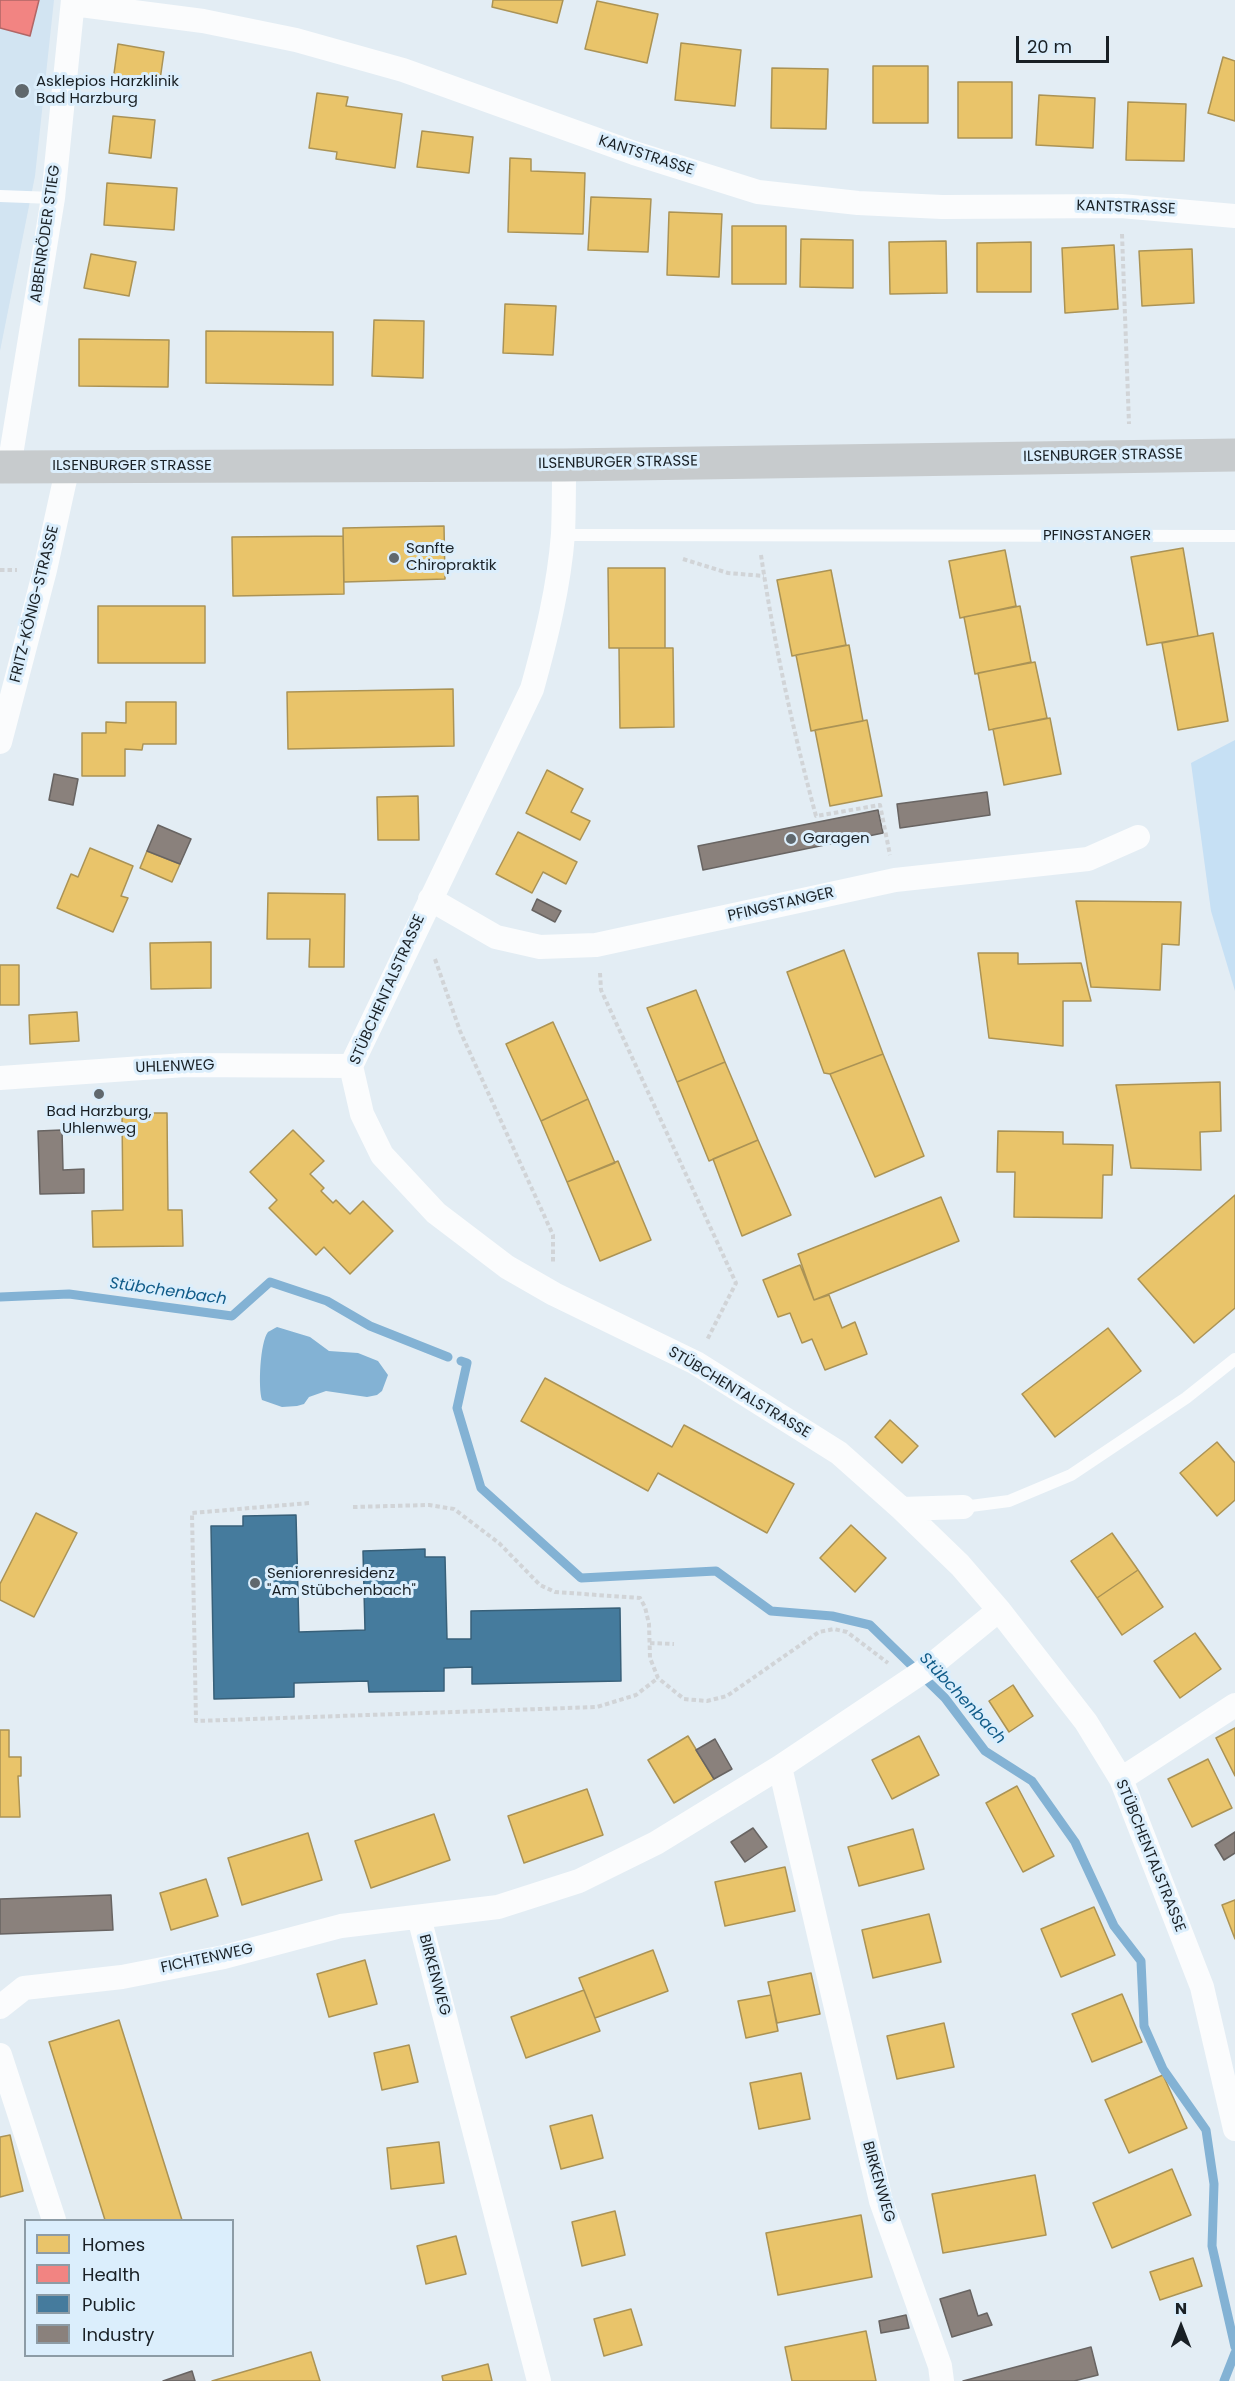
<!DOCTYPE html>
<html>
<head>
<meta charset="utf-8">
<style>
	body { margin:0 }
	#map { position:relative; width:1235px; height:2381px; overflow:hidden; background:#e3edf4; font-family:Poppins,sans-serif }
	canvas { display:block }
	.legend { position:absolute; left:24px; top:2219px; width:210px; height:138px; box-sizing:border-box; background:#dbeefc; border:2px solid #8d9ca6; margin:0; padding:8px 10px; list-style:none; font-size:18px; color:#192025 }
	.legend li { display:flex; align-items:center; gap:12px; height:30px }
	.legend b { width:30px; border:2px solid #8d9ca6 }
	.north { position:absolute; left:1151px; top:2297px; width:60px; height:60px; -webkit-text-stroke:4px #dbeefc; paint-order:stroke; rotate:0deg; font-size:16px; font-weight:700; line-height:24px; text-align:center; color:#192025 }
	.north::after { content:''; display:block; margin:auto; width:21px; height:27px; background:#192025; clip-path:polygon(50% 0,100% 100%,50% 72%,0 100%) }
	.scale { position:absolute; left:1016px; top:36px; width:93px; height:27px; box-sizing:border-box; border:3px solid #192025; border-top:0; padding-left:8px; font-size:18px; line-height:21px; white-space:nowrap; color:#192025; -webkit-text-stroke:4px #dbeefc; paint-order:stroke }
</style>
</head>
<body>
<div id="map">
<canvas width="1235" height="2381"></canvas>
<ul class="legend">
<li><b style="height:16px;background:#e9c46a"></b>Homes</li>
<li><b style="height:16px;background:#f28482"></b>Health</li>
<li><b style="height:16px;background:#457b9d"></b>Public</li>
<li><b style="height:16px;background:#8a817c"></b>Industry</li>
</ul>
<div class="north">N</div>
<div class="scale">20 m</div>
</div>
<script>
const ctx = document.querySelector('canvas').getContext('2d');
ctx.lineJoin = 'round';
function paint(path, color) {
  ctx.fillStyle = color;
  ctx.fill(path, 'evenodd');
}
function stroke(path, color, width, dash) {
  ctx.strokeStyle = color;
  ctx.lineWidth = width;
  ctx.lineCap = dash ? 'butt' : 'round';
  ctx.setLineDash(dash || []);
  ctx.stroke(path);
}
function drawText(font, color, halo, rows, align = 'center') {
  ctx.font = font + ' Poppins,sans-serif';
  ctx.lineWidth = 6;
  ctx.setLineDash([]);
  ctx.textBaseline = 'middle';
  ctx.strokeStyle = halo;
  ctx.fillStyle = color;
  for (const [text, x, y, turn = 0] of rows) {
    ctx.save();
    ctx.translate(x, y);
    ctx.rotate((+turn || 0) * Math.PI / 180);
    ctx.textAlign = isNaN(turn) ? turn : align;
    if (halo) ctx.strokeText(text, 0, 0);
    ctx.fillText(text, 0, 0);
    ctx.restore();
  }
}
const built = new Path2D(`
	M0 0H54L35 176 0 351Z`);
const green = new Path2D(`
	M1235 740V991L1211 911 1191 763Z`);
const water = new Path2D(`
	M277 1327 310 1337 329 1351 358 1353 378 1361 388 1375 382 1391 377 1395 367 1397 326 1391 309 1397 304 1404 297 1406 282 1407 262 1400C258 1388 260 1342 268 1332 270 1331 275 1328 277 1327Z`);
const homes = new Path2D(`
	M493 0H563L557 23 492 7Z
	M597 1 658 14 647 63 585 49Z
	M681 43 741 50 735 106 675 100Z
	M118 44 164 52 159 87 113 81Z
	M1223 57 1235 61V121L1208 113Z
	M873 66H928V123H873Z
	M772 68 828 69 826 129 771 128Z
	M958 82H1012V138H958Z
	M317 93 348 97 346 106 402 114 395 168 336 159 337 152 309 148Z
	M1039 95 1095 98 1093 148 1036 145Z
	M1128 102 1186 104 1184 161 1126 160Z
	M113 116 155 120 151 158 109 153Z
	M422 131 473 137 469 173 417 167Z
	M510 158 531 159V171L585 173 583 234 508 232Z
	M107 183 177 188 174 230 104 225Z
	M591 197 651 199 648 252 588 250Z
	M669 212 722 214 719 277 667 275Z
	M732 226H786V284H732Z
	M801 239 853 240V288L800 287Z
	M946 241 947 293 890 294 889 242Z
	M1031 242V292H977V243Z
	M1114 245 1118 309 1065 313 1062 248Z
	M1192 249 1194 303 1142 306 1139 251Z
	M91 254 136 262 129 296 84 288Z
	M505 304 556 306 553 355 503 353Z
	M374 320 424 321 423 378 372 376Z
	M206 331 333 332V385L206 383Z
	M79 339 169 340 168 387 79 386Z
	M444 526 445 579 344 582 343 528Z
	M343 536 344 594 233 596 232 537Z
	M1183 548 1198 636 1147 645 1131 557Z
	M1005 550 1016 606 960 618 949 561Z
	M608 568H665V648H609Z
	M831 570 846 645 792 656 777 580Z
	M98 606H205V663H98Z
	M1020 606 1031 662 975 674 964 617Z
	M1213 633 1228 721 1178 730 1162 643Z
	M849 645 863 721 811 731 796 655Z
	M619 648H673L674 727 620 728Z
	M1035 662 1047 718 989 730 978 673Z
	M453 689 454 746 288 749 287 692Z
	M126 702H176V744H143L142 750 125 749V776H82V733H106V722L126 723Z
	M1050 718 1061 774 1004 785 993 729Z
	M867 720 882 796 830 806 815 730Z
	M547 770 583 789 571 812 590 821 580 840 526 813Z
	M418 796 419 840H378L377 797Z
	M518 832 577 862 566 884 543 872 532 893 496 874Z
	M90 848 133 866 121 896 128 898 113 932 57 908 71 874 78 877Z
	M147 851 180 864 172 882 140 868Z
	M268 893 345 894 344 967H309L310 939H267Z
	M1076 901 1181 902 1179 945 1162 944 1160 990 1091 987Z
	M211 942V988L151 989 150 943Z
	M844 950 883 1054 830 1074 824 1073 787 972Z
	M978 953H1018V964L1081 963 1091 1001H1063V1046L989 1038Z
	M0 965H19V1005H0Z
	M696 990 725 1062 677 1082 647 1008Z
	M77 1012 79 1041 30 1044 29 1015Z
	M553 1022 588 1099 541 1121 506 1044Z
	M883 1054 924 1156 875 1177 830 1074Z
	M725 1062 758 1140 709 1161 677 1082Z
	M1220 1082 1221 1131 1200 1132 1201 1170 1131 1168 1116 1085Z
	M588 1099 615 1163 567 1182 541 1121Z
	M122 1113H167L168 1210H182L183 1246 93 1247 92 1211 123 1210Z
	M293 1130 324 1161 310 1174 324 1188 321 1191 333 1203 336 1200 350 1214 363 1201 393 1231 350 1274 324 1247 316 1255 269 1208 277 1200 250 1172Z
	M998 1131 1063 1132V1144L1113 1145 1112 1175H1103L1102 1218 1014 1217 1015 1172H997Z
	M758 1140 791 1215 742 1236 713 1159Z
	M618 1161 651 1240 600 1261 567 1182Z
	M1235 1195V1308L1194 1343 1138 1279Z
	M941 1197 959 1241 814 1300 798 1254Z
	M800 1265 814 1300 829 1295 842 1328 855 1322 867 1354 825 1370 812 1339 802 1343 790 1313 778 1317 763 1280Z
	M1108 1328 1141 1371 1055 1437 1022 1394Z
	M545 1378 672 1447 684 1425 794 1484 767 1533 658 1473 648 1491 521 1421Z
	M890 1420 918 1446 902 1463 875 1437Z
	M1217 1442 1235 1463V1500L1217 1516 1180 1473Z
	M36 1513 77 1533 34 1617 0 1600V1584Z
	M851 1525 886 1558 855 1592 820 1558Z
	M1112 1533 1138 1570 1097 1598 1071 1561Z
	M1138 1570 1163 1607 1122 1635 1097 1598Z
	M1195 1633 1221 1669 1180 1698 1154 1661Z
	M1013 1685 1033 1716 1009 1732 989 1701Z
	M1235 1728V1776L1216 1738Z
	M0 1730H9V1757H21V1776H18L20 1817H0Z
	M688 1736 714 1779 674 1803 648 1760Z
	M919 1736 939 1775 892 1799 872 1760Z
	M1208 1759 1232 1808 1192 1827 1168 1779Z
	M1017 1786 1054 1856 1023 1872 986 1803Z
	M587 1789 603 1835 524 1863 508 1816Z
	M434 1814 450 1860 371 1888 355 1841Z
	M913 1829 924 1869 859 1886 848 1847Z
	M308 1833 322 1880 242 1905 228 1858Z
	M785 1867 795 1911 725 1926 715 1882Z
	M206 1879 218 1916 171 1930 160 1893Z
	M1235 1900V1939L1222 1905Z
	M1094 1907 1115 1955 1061 1977 1041 1929Z
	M929 1914 941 1962 873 1978 862 1930Z
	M653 1950 668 1991 595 2018 579 1978Z
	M365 1960 377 2004 329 2017 317 1974Z
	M811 1973 820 2014 777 2023 768 1982Z
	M584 1990 600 2031 526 2058 511 2017Z
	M1122 1994 1142 2042 1092 2062 1072 2014Z
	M771 1995 778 2031 746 2038 738 2001Z
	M119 2020 182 2220H105L49 2042Z
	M944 2023 954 2067 897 2079 887 2036Z
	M409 2045 418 2082 382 2090 374 2053Z
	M801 2073 810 2119 759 2129 750 2083Z
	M1163 2075 1187 2128 1129 2153 1105 2100Z
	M592 2115 603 2158 561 2169 550 2126Z
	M10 2135 23 2191 0 2197V2137Z
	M439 2142 444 2183 391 2189 387 2148Z
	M1172 2169 1191 2215 1112 2248 1093 2203Z
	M1035 2175 1046 2235 943 2253 932 2194Z
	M615 2211 625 2255 582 2266 572 2222Z
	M861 2215 872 2277 778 2295 766 2233Z
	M456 2236 466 2274 426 2284 417 2246Z
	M1193 2258 1202 2286 1160 2300 1150 2272Z
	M631 2309 642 2345 604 2356 594 2319Z
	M866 2331 876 2381H792L785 2347Z
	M311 2352 320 2381H212Z
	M488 2364 492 2381H443L442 2376Z`);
const health = new Path2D(`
	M0 0H39L30 36 0 28Z`);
const public = new Path2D(`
	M296 1515 299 1632 365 1630 363 1551 425 1549V1557H445L447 1639H471V1611L620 1608 621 1681 472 1684V1667L444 1668V1691L369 1692 368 1681 294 1683V1697L214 1699 211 1526H243V1516Z`);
const industry = new Path2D(`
	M54 774 78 779 73 805 49 800Z
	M987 792 990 815 900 828 897 804Z
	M878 810 883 833 703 870 698 846Z
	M158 825 191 839 180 864 147 851Z
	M537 899 561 911 555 922 532 910Z
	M62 1130 63 1170 84 1169V1193L40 1194 38 1131Z
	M715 1739 732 1769 714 1779 696 1750Z
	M753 1828 767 1847 745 1862 731 1842Z
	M1235 1832V1853L1224 1860 1215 1845Z
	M111 1895 113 1930 0 1934V1899Z
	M970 2290 978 2316 987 2313 992 2325 952 2337 940 2299Z
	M906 2315 909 2328 881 2333 879 2321Z
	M1091 2347 1098 2375 1074 2381H963Z
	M192 2371 195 2381H163Z`);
const stream = new Path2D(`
	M0 1297 69 1294 232 1316 270 1282 327 1301 370 1326 448 1357
	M461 1361 467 1363 457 1408 481 1488 581 1578 716 1571 771 1611 832 1616 870 1625 945 1698 985 1751 1032 1781 1075 1842 1114 1926 1141 1961 1144 2026 1163 2069 1206 2130 1214 2184 1212 2246 1235 2347
	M1224 2381 1235 2353`);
const path = new Path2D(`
	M1122 234 1129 424
	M761 555C774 643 793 731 816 816L880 805 890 855
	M683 559 728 573 764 576
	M0 570H17
	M435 959 460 1031 553 1235V1263
	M600 973 601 990 736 1283 707 1340
	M309 1503 192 1513 196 1721 597 1707 636 1695 658 1678
	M353 1507 429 1505 454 1509 499 1543 540 1585 555 1592 640 1598 645 1607 649 1624 650 1658 658 1678 684 1699 707 1701 727 1696 819 1632 834 1629 847 1632 888 1663
	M650 1643 674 1644`);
const service = new Path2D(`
	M0 196 53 198
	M563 535 1235 536
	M963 1507 1009 1501 1071 1475 1186 1398 1235 1359`);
const minor = new Path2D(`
	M73 4 203 21 296 40 403 70 634 153 758 192 858 203 942 207 1121 206 1235 216
	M564 465C564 488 564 511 563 534 559 587 546 639 532 689L351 1066 362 1114 382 1155 436 1213 507 1267 554 1294 696 1363 839 1453 902 1509 960 1565 999 1610 1086 1722 1121 1779 1202 1987 1235 2129
	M9 467 53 198 73 0
	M0 742 45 570 68 466
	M430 899 496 937 540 947 596 945 895 880 1088 859 1138 837
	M0 1078 185 1065 351 1066
	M902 1509 963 1507
	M780 1767 881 2201 940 2366 942 2381
	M1121 1779 1235 1705
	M419 1917 539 2381
	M0 2007 24 1988 122 1977 224 1957 341 1926 498 1907 579 1881 656 1843 780 1767 928 1668 999 1610
	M0 2055 54 2220`);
const secondary = new Path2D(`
	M0 467 564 465 1235 455`);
const markers = [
	[22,91,8,"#60686d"],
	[394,558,6,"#60686d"],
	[791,839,6,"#60686d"],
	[99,1094,6,"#60686d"],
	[255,1583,6,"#60686d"]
];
const poiNames = [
	["Asklepios Harzklinik",36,82],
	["Bad Harzburg",36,99],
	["Sanfte",406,549],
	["Chiropraktik",406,566],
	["Garagen",803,839],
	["Bad Harzburg,",99,1112,"center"],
	["Uhlenweg",99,1129,"center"],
	["Seniorenresidenz",267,1574],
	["\"Am Stübchenbach\"",267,1591]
];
const streetNames = [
	["KANTSTRASSE",646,156,18],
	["KANTSTRASSE",1126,208,2],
	["ABBENRÖDER STIEG",46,234,-82],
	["ILSENBURGER STRASSE",1103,456,-1],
	["ILSENBURGER STRASSE",618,463,-1],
	["ILSENBURGER STRASSE",132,466],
	["PFINGSTANGER",1097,536],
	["FRITZ-KÖNIG-STRASSE",35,604,-76],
	["PFINGSTANGER",781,905,-13],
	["STÜBCHENTALSTRASSE",388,990,-66],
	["UHLENWEG",175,1067,-2],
	["STÜBCHENTALSTRASSE",739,1393,31],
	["STÜBCHENTALSTRASSE",1150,1856,68],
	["FICHTENWEG",207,1959,-12],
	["BIRKENWEG",434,1975,75],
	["BIRKENWEG",878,2182,74]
];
const waterNames = [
	["Stübchenbach",168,1292,8],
	["Stübchenbach",962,1699,47]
];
paint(built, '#d2e4f2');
paint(green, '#c6e0f4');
paint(water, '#83b2d4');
paint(homes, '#e9c46a');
stroke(homes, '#ab9355', 1.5);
paint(health, '#f28482');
stroke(health, '#b16666', 1.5);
paint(public, '#457b9d');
stroke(public, '#386079', 1.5);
paint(industry, '#8a817c');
stroke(industry, '#686462', 1.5);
stroke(stream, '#83b2d4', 9);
stroke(path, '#d1d4d7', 4, [4.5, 3]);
stroke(service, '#fbfcfd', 12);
stroke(minor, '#fbfcfd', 24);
stroke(secondary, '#c7cbcd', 33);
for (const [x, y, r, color] of markers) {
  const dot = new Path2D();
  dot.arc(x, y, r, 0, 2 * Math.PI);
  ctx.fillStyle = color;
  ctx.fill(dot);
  stroke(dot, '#dbeefc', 2);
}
drawText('15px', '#192025', '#dbeefc', poiNames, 'left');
drawText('15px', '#192025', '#dbeefc', streetNames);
drawText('italic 16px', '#115c89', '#dbeefc', waterNames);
</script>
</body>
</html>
